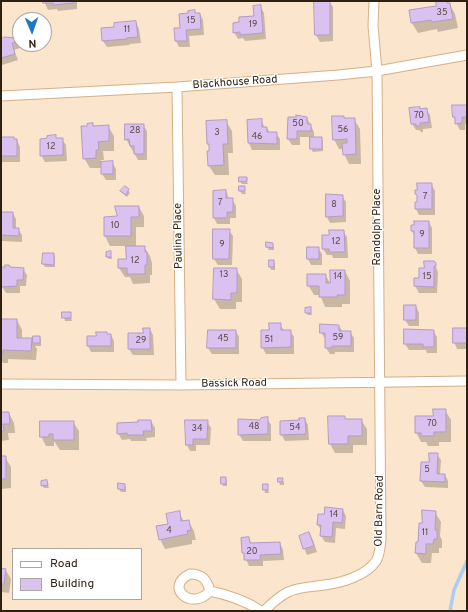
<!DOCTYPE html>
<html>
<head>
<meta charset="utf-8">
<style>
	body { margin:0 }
	#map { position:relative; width:468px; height:612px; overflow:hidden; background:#fbe5cc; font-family:Overpass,sans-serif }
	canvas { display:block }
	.frame { position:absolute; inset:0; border:2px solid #2f2111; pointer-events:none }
	.legend { position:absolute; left:12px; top:548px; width:130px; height:52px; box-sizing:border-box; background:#fff; border:1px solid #aca6a0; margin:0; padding:5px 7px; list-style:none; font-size:12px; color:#2f2111 }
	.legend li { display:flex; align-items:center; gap:8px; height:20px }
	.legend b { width:20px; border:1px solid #aca6a0 }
	.north { position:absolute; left:12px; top:12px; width:40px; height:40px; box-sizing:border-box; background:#fff; border:1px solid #aca6a0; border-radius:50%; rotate:178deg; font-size:11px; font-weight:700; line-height:16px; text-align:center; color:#2f2111 }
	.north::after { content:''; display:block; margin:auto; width:14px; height:18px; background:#1f77c4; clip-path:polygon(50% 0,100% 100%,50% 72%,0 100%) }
</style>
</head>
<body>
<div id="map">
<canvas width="468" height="612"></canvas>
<div class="frame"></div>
<ul class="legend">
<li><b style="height:5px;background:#fff"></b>Road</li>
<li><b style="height:11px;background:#dbc1ef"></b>Building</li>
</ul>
<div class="north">N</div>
</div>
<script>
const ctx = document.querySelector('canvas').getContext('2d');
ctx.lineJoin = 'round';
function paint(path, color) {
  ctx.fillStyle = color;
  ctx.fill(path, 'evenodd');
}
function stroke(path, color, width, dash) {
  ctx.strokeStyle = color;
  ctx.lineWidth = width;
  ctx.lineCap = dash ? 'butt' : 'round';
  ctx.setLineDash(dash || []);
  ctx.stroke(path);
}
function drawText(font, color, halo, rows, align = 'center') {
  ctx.font = font + ' Overpass,sans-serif';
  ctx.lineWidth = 3;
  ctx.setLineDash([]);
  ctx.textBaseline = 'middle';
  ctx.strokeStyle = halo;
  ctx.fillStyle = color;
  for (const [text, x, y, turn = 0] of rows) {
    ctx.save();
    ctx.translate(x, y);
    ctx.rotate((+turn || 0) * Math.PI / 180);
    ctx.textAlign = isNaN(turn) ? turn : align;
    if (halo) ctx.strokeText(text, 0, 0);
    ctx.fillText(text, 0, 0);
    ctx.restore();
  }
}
const shadow = new Path2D(`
	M44 1H77V9L58 11 57 9 48 10Z
	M315 1H329L333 7V41L320 42 316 35Z
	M437 1H448L455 14 458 28 438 32 437 29 418 33 412 23 410 11 438 6Z
	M260 6 264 13 266 39 245 41 243 38 238 39 234 32 240 23 255 17Z
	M194 11 196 14H200L203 20 204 35 189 36 190 47H179L176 41 175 29H181L190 14Z
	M136 22 139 29 141 43 129 44 130 45 107 47 103 41 115 28Z
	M15 39 20 48 14 50 18 60 2 65 1 41Z
	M453 106H467V123L465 124V130H460L456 123 454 117Z
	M419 108 420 110 426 109 430 115 432 128 423 129V132H421L419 130H416L412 124Z
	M307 118 314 132V138H321L323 141V151L313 152 311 149V137H300V145H292L288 139Z
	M345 119H354L360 129 361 164H349L344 154 343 149H339L334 139Z
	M261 120 265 128H267L270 133H276L280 139V150H252L249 143 248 121Z
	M226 121 232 131 233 153H228L229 175H215L209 166 210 147 208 144Z
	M92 124 94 127 108 126 114 136V151H103L104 160H101V163L112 162 116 169V180H106L102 174V168H90L84 158 88 127Z
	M143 125 147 131V160H138L126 139Z
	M55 137 57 139H62L66 145 67 161 45 162 41 155Z
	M1 138 17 140 20 147V162H1Z
	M246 178 248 184H242L240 181Z
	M431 184 435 191V215H419L416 209 418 203V197L416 194Z
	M244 187 246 194H242L240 191Z
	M128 190 130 193 127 197 121 192Z
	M226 191 229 199H232L236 206V218H230V224H217L214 218V192Z
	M342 196 346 202V222L330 223 327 217Z
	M139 207 144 216V227H136V247H144L150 256 152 263V275H150V283L133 284 130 277H125L119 268 127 260V246H110L105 236 118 217Z
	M1 213H13L16 219V229H18L22 235V242L2 241 1 239Z
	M429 222 432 228V254H418L415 248V237L412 231Z
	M229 230 233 236 232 265H218L214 259Z
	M343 231 347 237 348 258H333L332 255H327L323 249 330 236Z
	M267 244H272L274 247V250H269L267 247Z
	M308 248H318L322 254V265H311L308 259Z
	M110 252 112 259H109L107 257Z
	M54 254 55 257V267H45L43 264Z
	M270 261H273L275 263V270H271L270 267Z
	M434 262 438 272 437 293H419L415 286V279H420L425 269Z
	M10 268 23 269 27 275 26 286H20V293H6L1 285V273Z
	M236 269 242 279V302H236V309H220L214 299Z
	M345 271 350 281V304H342V307H325L320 295H314L308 285 326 276 331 285Z
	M416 306 419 313V326H409L405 320Z
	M310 308 312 315H308L306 313Z
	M63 313H70L72 321H65Z
	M1 320H17L22 330V339H31L34 344V337H40L41 340V346H35L37 349 36 360 8 359V363H3L1 359Z
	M280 324 284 331H290L294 337V354H266L262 347 270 331Z
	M339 326 343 332H350L354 338V352H335V354H330L326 348V339H325L321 332Z
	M150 329 153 335 154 355H133L129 349Z
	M467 329V349H457L454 342Z
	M236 331 239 337V354H212L208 348Z
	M433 331 437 337V353H427L426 350H409L405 344Z
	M108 335H111L114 341V352H91L88 346Z
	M445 410 451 420V442H439V446H428L426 442H421L416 432 434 417Z
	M9 413 14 423 15 433H8L9 440 1 441V417Z
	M344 417 346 420H361L367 429V445H353V453H335L330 444Z
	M267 418 271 425V441H243L239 434Z
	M305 419 308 425 309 440 285 441 281 434Z
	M151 421 155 428V437L146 438 147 441H131L130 439 122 440 118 433Z
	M207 421 211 428 210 445H196V451H190L187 445Z
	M73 422 79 431V450H60L54 441V446H46L41 436Z
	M437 454 441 460 440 475H445L448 481V488L425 487 421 481 422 463H430Z
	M1 457H5L11 467V488L1 489Z
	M226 478 227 481V486H223L222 483Z
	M282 479 284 482V485H280L279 482Z
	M47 482 49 488H44L42 485Z
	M125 485 126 488V492H121L119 489Z
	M264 485H267L269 493H265Z
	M343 510 346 516 345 529 336 528 335 543 325 542 321 536V530L318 525 325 515Z
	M179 512 184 522 188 521 194 531 196 540H192V544L165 549 160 539Z
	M435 512 441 522 440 536 442 540V548H439V553H432L431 563H422L416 553 422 524Z
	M309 533 313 540 317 552 307 555 304 548Z
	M249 538 252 544 280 543 283 550 284 560 263 561V566H249L243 553Z
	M1 569H5L11 579 9 593 1 592Z`);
const stream = new Path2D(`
	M450 611 454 590 467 561`);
const building = new Path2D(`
	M43 1H74V3L53 5V3H43Z
	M314 1H330V35H315Z
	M436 1H447V3H450L453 19 432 22 431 20 411 23 409 10 436 6Z
	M261 5 263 33 240 35V32L233 33V23L239 22V17L254 16 253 6Z
	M195 10V13H200L201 29 186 30 187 41H175L174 28H180L179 14 188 13V11Z
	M136 21 138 37 126 38 127 39 102 41 101 28 114 27V23Z
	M4 37 16 38 17 42 12 43 15 54 1 58V40Z
	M452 105H467V117H462V123L455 124V117H453Z
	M420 107V109L427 108 429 122 420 123V126H416V124H411L409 108Z
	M296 115 307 117V124H311V131H297V139H287L288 117H296Z
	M332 116H344V118H355L356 154 343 155 342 143H347V139L333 140Z
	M262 119V127H267V132H277V144L248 143 247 120Z
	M227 120 228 144H223L224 165 208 166 207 151H209V144H207L206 121Z
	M93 123V126L109 125V141L98 142 99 150H96V158L83 159 81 126H87V124Z
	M125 124H144V154H134V146H130L129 139 125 140Z
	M56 135V138H63V155L40 156V139L47 138V136Z
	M1 137H14V139H17V156H1Z
	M310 137H322V149H310Z
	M113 161V174H101V162Z
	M239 177H247V181L239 182Z
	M417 183H432V209H415V202H417V195L415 194V190H417Z
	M125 186 129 189 126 195 120 191Z
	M239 186H245V191H239Z
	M226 190V198H233V212H227V218H213V191Z
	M326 194 343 195V216L326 217Z
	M115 206H139V217H131V236H104V217L117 216Z
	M1 212H13V228H19V236L1 235Z
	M414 221H429V248H414V231H411V225H414Z
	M213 229H230L229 259H213Z
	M329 230H344L345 252H329V249H322V235H329Z
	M266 242 273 243V248L266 247Z
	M126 246H145V252H147V265H145V274H127V268H118V259H126Z
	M307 247H319V259H307Z
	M111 251V257H106V252Z
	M43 253H54V265L42 264Z
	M269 260H274V267H269Z
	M424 261H434L436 263V266H434V287L414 286V278H419V268H424Z
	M5 265H9L10 267 24 268 23 280H17V286L1 287V267H5Z
	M214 268H237V293H231V300L213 299Z
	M330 270H345V295H337L338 297H319V286H307V274H326V283H330Z
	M404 305H416V320H404Z
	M311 307V313H305V308Z
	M62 312H71V318H62Z
	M1 319H17V338H32L31 351 3 350V353H1Z
	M269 323H281V330H291V347L261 348V330H269Z
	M320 324 339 325V331H351V346H332V348H325V333H320Z
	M143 328H150V349H128V333H143Z
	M453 328H467V343H453Z
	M404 329 434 330V347H423V344H404Z
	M208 330H236V348H207Z
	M96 332H107V334H111V346H87V336H96Z
	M33 336H40V343H33Z
	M433 409H446V432H434V436H421V433H415V416H433Z
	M1 412H9L10 424H3L4 431H1Z
	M328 416H345V419H362V436H348V444H329Z
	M268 417V434L238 435V419L260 420 261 418Z
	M299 418H305L306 434 280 435V421L299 420Z
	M138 420H151L152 431H143L144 435H127V433L117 434V423L138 422Z
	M185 420H208L207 439H193V445H186Z
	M40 421H74V440H53V434H49V437H40Z
	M429 453H438L437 474H445V482L420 481 421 462H429Z
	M1 456H6V479H1Z
	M221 477H226V484H221Z
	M278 478H283L282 482H278Z
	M47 480 48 485 41 486V481Z
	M118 483 125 484V490L118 489Z
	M263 484H268V490H263Z
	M325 507 343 509 342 523 333 522 332 537 320 536 321 525H317L318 514H324Z
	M422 510 436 511 435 530H437V539H434L433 544H426V554L415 553 416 542H418L419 523H422Z
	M180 511 181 521 189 520 191 530 187 531 188 534 159 540 156 526 168 524 166 514Z
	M309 532 314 546 303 549 299 536Z
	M249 537 250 543 280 542 281 554 260 555V560H244V553H242L241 538Z
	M1 568 6 569 4 584H1Z`);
const street = new Path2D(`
	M177 87 181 385
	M1 96 177 87 338 75 377 71 467 55
	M1 384 181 385 467 381
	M190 574C203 574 207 580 210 591 192 612 163 587 190 574Z
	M210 591C229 595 246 601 261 611
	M264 611C271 604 278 597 288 592 299 587 312 587 324 585 341 583 366 576 376 561 380 555 380 546 381 540L377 71 373 26 374 1`);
const numberNames = [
	["35",442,13],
	["15",191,21],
	["19",253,25],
	["11",127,30],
	["70",419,116],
	["50",298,124],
	["56",343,130],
	["28",135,131],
	["3",217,133],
	["46",257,137],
	["12",51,147],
	["7",425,197],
	["7",220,203],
	["8",334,205],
	["10",115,226],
	["9",422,235],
	["12",336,242],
	["9",222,245],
	["12",135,261],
	["13",224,275],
	["14",338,277],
	["15",427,277],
	["59",338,338],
	["45",223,339],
	["51",269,340],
	["29",141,341],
	["70",432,424],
	["48",254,427],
	["54",295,428],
	["34",197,429],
	["5",427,470],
	["14",334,515],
	["4",169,531],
	["11",425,533],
	["20",252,552]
];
const streetNames = [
	["Blackhouse Road",235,83,-4],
	["Randolph Place",378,227,-90],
	["Paulina Place",179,236,-91],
	["Bassick Road",234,384,-1],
	["Old Barn Road",380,511,-89]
];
paint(shadow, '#0003');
stroke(stream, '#a9cef5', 3.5);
paint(building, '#dbc1ef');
stroke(building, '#b39ac6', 1);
stroke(street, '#d3b087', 11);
stroke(street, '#fff', 9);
drawText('9px', '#5a4948', null, numberNames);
drawText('11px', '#2f2111', '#fff', streetNames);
</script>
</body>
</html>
